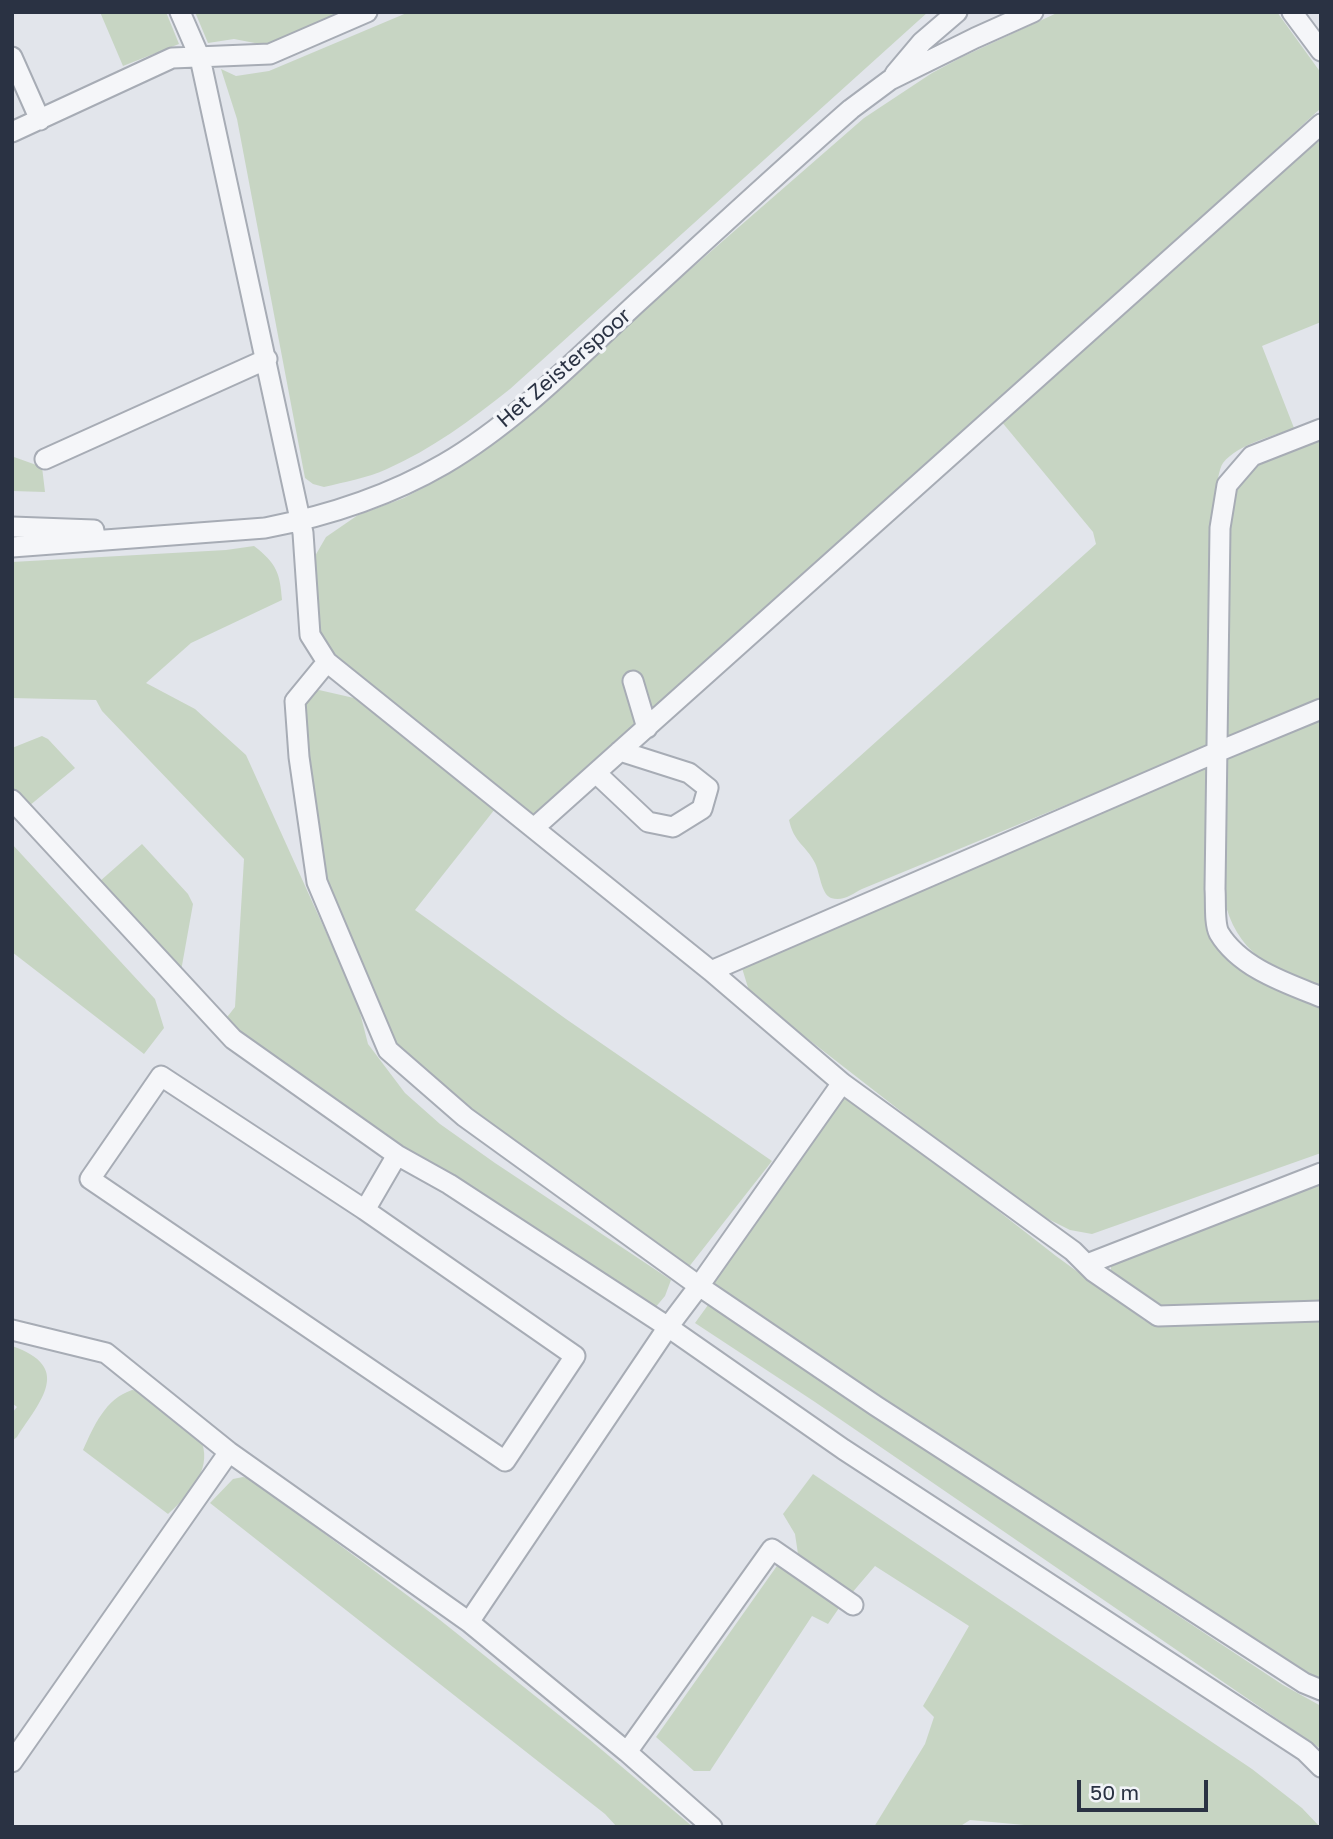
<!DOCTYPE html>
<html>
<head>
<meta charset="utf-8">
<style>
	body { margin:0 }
	#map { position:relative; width:1333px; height:1839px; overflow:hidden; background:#e2e5eb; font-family:"Golos Text",sans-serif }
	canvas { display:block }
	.frame { position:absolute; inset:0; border:14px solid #2a3243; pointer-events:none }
	.scale { position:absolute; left:1077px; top:1780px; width:131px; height:32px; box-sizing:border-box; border:4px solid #2a3243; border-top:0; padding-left:9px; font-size:21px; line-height:24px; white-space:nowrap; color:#2a3243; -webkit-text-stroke:5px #f2f4f8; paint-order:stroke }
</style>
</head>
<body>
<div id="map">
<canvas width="1333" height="1839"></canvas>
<div class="frame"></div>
<div class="scale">50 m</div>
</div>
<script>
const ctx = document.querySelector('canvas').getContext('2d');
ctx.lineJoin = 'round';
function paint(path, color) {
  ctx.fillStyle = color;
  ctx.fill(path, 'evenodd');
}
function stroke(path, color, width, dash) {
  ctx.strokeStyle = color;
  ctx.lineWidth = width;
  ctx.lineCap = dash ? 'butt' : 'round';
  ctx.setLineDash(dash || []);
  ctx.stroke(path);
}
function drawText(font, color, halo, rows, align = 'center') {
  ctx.font = font + ' "Golos Text",sans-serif';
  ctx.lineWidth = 7;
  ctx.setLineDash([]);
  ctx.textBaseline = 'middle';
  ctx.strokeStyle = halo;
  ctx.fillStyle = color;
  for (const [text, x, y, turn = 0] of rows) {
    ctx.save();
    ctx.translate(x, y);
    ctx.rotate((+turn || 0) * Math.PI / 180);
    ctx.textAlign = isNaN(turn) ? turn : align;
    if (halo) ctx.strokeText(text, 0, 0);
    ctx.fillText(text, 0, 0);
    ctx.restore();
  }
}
const green = new Path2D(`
	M100 12H166L179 44 123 66Z
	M195 12H349L265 45 234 39 208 43Z
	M409 12H928L510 389C471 420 432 449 387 469 367 478 345 482 324 487L313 484 305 478 237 119 221 69 236 76 269 71Z
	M1059 12H1277L1321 73V108L1135 279 532 819 334 660 321 644 310 576 315 556 326 537 358 515 404 498 443 477 483 450 864 118 932 73 962 57Z
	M1321 139V322L1262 346 1294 428C1272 437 1238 444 1223 463 1207 484 1210 705 1209 746L862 889C852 894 843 902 831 898 821 894 820 873 815 863 806 845 794 843 789 820L1096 544 1093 532 1001 421 1145 291Z
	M1321 434V699L1225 739 1229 539 1235 473Z
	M12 453 14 457 42 467 45 492 12 491Z
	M254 546C276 563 280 572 282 600L191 643 146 683 195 709 246 755 357 1001 368 1044 405 1093 440 1124 495 1163 671 1280 665 1296 649 1315 260 1058 224 1021 235 1007 244 859 102 711 96 700 12 698V562L226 550Z
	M319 690 354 698 495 809 415 910 566 1019 772 1161 688 1268 414 1070 387 1033 327 884 314 831 305 700Z
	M1321 716V990C1273 972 1235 951 1224 898L1225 756Z
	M42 736 48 739 75 768 29 806 12 787V748Z
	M1209 763V900L1252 973 1282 992 1321 1007V1153L1092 1234 1070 1230 1024 1207 750 994 742 968 754 954Z
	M12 844 155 999 164 1028 144 1054 12 952Z
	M142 844 188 894 193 904 181 971 99 882Z
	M847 1093 1056 1256 1145 1321 1165 1325 1321 1320V1682L1291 1669 711 1283 792 1172Z
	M1321 1172V1304L1166 1310 1111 1278V1249Z
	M708 1305 1283 1685 1321 1706V1749L815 1402 695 1323Z
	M12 1346C73 1367 41 1400 17 1437L12 1441V1413L17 1407 12 1403Z
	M132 1390 140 1391 202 1443C212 1471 187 1497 168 1514L83 1450C94 1426 105 1399 132 1390Z
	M813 1474 1252 1769 1302 1808 1320 1827H1046L970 1820 959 1827H874L925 1744 934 1717 923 1706 969 1626 875 1566 851 1594 798 1554 795 1534 783 1514Z
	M243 1477 251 1479 435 1616 589 1739 693 1827H617L605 1814 210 1503 233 1479Z
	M779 1563 839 1608 828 1624 812 1616 710 1771H694L656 1737Z`);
const minor = new Path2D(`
	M180 12 200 58 303 533 310 635 327 662 711 971 842 1083 1073 1251 1094 1272 1158 1316 1321 1311
	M1292 12 1321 51
	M12 57 40 120
	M895 74 922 42 957 12
	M12 132 172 58 270 54 367 12
	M1321 429 1252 456 1227 485 1220 528 1215 889C1216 901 1214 923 1219 933 1240 968 1286 983 1321 997
	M45 459 267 359
	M12 527 94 530
	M12 547 265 528C327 516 389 496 444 464 517 421 577 358 639 301 709 237 779 172 851 109L890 80 975 38 1033 12
	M327 662 295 701 299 757 317 882 388 1050 465 1117 699 1286 876 1406 1304 1683 1321 1690
	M633 681 647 728
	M596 773 648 822 673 827 702 809 708 788 689 773 620 751
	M12 800 233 1039 397 1155 449 1184 668 1327 843 1449 1305 1751 1321 1767
	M534 828 1321 124
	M711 971 1217 752 1321 709
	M161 1076 365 1210 575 1356 505 1461 90 1179Z
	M365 1210 397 1155
	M1087 1264 1321 1173
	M12 1330 106 1353 229 1452 469 1622 627 1752 712 1827
	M469 1622 668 1327 699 1286 842 1083
	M627 1752 772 1549 853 1605
	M12 1762 229 1452`);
const streetNames = [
	["Het Zeisterspoor",564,368,-41]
];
paint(green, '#c7d5c3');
stroke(minor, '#a7acb5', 23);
stroke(minor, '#f5f6f9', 19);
drawText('21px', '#2a3243', '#f2f4f8', streetNames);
</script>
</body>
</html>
